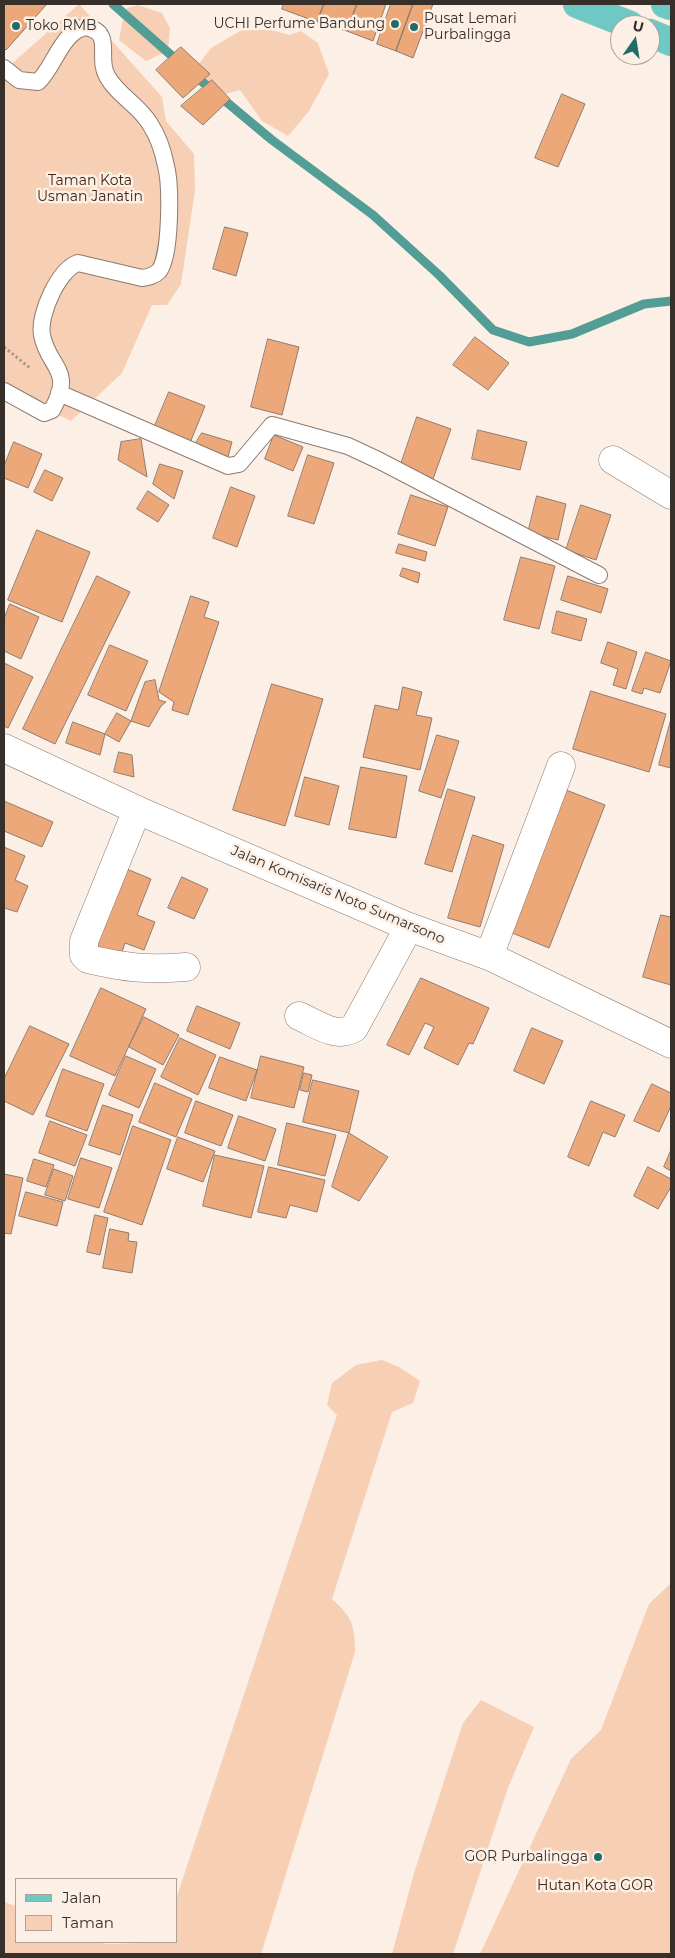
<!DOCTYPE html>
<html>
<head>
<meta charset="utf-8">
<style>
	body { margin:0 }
	#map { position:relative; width:675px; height:1958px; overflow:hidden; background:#fcefe6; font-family:Montserrat,sans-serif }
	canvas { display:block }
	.frame { position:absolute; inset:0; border:5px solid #372f29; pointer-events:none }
	.legend { position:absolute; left:15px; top:1878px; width:162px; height:65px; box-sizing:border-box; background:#fcefe6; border:1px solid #ada29a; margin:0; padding:6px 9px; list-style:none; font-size:15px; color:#372f29 }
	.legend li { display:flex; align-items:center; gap:10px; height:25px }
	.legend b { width:25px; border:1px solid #ada29a }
	.north { position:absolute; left:610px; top:15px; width:50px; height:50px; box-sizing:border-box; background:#fcefe6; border:1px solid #ada29a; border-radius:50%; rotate:13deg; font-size:14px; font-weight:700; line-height:20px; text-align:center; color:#372f29 }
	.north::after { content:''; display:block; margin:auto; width:18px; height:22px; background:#216c67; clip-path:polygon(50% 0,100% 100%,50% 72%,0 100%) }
</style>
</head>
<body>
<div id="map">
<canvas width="675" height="1958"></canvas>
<div class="frame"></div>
<ul class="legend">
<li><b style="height:6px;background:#6ec8c4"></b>Jalan</li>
<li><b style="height:14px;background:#f6cfb4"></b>Taman</li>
</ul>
<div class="north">U</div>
</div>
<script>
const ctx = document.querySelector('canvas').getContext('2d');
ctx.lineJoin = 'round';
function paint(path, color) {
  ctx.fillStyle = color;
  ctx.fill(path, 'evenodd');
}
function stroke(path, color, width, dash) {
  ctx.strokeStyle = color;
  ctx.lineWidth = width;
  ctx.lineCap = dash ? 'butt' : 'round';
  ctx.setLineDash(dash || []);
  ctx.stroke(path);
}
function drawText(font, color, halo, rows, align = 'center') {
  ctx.font = font + ' Montserrat,sans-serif';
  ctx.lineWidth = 5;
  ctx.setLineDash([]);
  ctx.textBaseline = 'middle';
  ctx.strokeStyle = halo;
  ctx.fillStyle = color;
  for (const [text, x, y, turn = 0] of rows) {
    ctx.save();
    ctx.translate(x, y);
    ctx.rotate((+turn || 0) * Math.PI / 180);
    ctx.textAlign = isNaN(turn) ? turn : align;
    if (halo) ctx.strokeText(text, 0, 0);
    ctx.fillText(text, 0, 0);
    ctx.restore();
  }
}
const green = new Path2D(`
	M79 4 162 97 166 121 194 154 195 190 181 284 167 305H152L122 373 71 421 4 388V65L7 68Z
	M138 5 162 13 170 28 168 51 146 61 119 40 123 18 127 8Z
	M242 30H271L289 35 301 31 318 43 329 74 309 111 288 136 262 121 240 90 218 96 202 83 198 65 211 48Z
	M382 1360 399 1367 420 1381 413 1403 392 1412 332 1599C352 1617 355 1625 355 1652L261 1954H4V1902L16 1906V1942H100L106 1944 176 1942V1899L337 1415 327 1405 332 1383 356 1365Z
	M671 1583V1954H480L571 1759 601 1730 649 1604Z
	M481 1700 534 1727 508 1788 453 1954H392L414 1873 463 1723Z`);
const stream = new Path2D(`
	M113 4 180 63
	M194 75 272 140 373 215 439 275 493 330 529 342 572 334 644 304 671 301`);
const building = new Path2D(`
	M4 4H47L6 50 4 48Z
	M284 4H324L317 22 282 9Z
	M324 4H357L347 31 317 22Z
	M357 4H386L373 41 347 31Z
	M391 4H413L396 51 377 44Z
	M413 4H433L413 58 396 51Z
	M181 47 210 74 183 98 156 70Z
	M212 80 230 99 203 125 181 106Z
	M562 94 585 104 558 167 535 158Z
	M225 227 248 233 236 276 213 269Z
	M475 337 509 363 488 390 453 365Z
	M268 339 299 347 282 415 251 407Z
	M169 392 205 406 190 443 154 428Z
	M417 417 451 429 433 479 400 467Z
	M478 430 527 442 520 470 472 459Z
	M202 433 232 442 226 464 194 446Z
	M274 435 303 447 293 471 265 459Z
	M141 439 147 477 118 460 121 442Z
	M14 442 42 454 28 488 4 478V466Z
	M308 455 334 463 314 524 288 516Z
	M160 464 183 471 174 499 153 484Z
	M45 470 63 478 52 501 34 492Z
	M231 487 255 496 237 547 213 538Z
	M148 491 169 505 158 522 137 509Z
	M411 495 448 507 435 546 398 534Z
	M537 496 566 504 558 540 528 533Z
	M581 505 611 515 596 560 566 550Z
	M37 530 90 552 62 622 8 600Z
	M399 544 427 552 425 561 396 553Z
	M521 557 555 566 539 629 504 620Z
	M403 568 420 573 418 583 400 576Z
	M97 576 130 592 55 744 23 729Z
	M568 576 608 589 601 613 561 600Z
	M191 596 209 602 204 617 219 622 188 715 172 710 174 702 159 692Z
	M10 604 39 617 21 659 4 651V619Z
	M557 611 587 619 581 641 552 633Z
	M608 642 637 652 626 689 613 685 618 669 601 663Z
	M110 645 148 661 126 711 88 695Z
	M646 652 671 661 660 693 644 688 642 694 632 691Z
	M4 663 33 677 8 728 4 726Z
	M155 680 159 700 166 702 161 706 149 727 131 721 145 682Z
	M272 684 323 699 285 826 233 810Z
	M403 687 422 692 416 715 432 718 420 770 363 757 375 705 398 710Z
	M591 691 666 714 649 772 573 749Z
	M117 713 131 721 119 742 105 734Z
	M671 719V768L659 765Z
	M73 722 105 734 100 755 66 743Z
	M437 735 459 741 441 798 419 791Z
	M119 752 132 755 134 777 114 772Z
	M361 767 407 776 396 838 349 829Z
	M305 777 339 786 329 825 295 816Z
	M448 789 475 797 452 872 425 864Z
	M566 790 605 805 549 948 510 932Z
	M4 801 53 822 42 847 4 831Z
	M473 835 504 845 480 927 448 918Z
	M4 847 25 856 15 880 28 886 17 912 4 908Z
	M117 865 151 879 137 915 155 922 144 950 125 943 119 961 84 947Z
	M182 877 208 889 194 919 168 908Z
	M661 915 671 917V985L643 977Z
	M421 978 489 1008 473 1044 469 1043 458 1065 424 1048 434 1027 425 1023 409 1055 387 1045Z
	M101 988 146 1009 115 1076 70 1056Z
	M197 1006 240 1023 230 1049 187 1031Z
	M144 1017 179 1035 163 1065 129 1047Z
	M30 1026 69 1044 33 1115 4 1101V1079Z
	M532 1028 563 1041 544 1084 514 1071Z
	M180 1038 216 1055 198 1095 161 1077Z
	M126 1056 156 1069 139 1108 109 1095Z
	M261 1056 304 1067 294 1108 251 1098Z
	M220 1057 257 1070 246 1101 209 1088Z
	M63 1069 104 1084 87 1131 46 1116Z
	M304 1073 312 1075 308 1092 300 1090Z
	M313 1080 359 1091 349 1133 303 1122Z
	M155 1083 192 1099 176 1137 139 1122Z
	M652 1084 671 1093V1106L659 1132 634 1121Z
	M196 1101 233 1115 221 1146 185 1133Z
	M591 1101 625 1115 615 1137 603 1132 589 1166 568 1157Z
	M103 1105 133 1115 120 1155 89 1145Z
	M239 1116 276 1129 265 1161 228 1148Z
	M50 1121 87 1135 75 1166 39 1153Z
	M287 1123 336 1135 325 1176 278 1165Z
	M133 1126 171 1140 142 1225 104 1212Z
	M349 1133 388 1157 359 1201 332 1187Z
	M178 1137 215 1151 203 1182 167 1169Z
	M671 1150V1171L664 1167Z
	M215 1155 264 1166 251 1218 203 1206Z
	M81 1158 112 1168 99 1208 68 1199Z
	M34 1159 54 1165 46 1187 27 1181Z
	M269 1167 325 1180 317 1212 290 1205 286 1218 258 1212Z
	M648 1167 671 1179V1187L658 1209 634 1196Z
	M54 1169 73 1176 65 1201 45 1195Z
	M4 1174 23 1178 11 1234 4 1233Z
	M26 1192 63 1202 57 1226 19 1216Z
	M95 1215 108 1218 100 1255 87 1252Z
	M110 1229 129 1233 128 1241 137 1242 132 1273 103 1268Z`);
const path = new Path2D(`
	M4 347 30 368`);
const service = new Path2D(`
	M4 68 19 80 38 82C54 67 62 32 85 27 115 32 96 57 107 76 117 95 139 105 150 124 158 136 163 151 166 166 171 185 171 256 159 271 154 276 149 277 142 278L78 263C59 269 38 315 42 335 48 368 75 369 52 410L44 413 4 391
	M59 393 228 466 239 464 272 425 348 446 380 461 599 575`);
const minor = new Path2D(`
	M613 460 671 495
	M137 810 84 941V955L88 959C127 968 146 970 186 967
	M489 956 561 766
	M299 1016C317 1024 336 1039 354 1028L409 927`);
const tertiary = new Path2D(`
	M4 748 137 810 409 927 489 956 671 1044`);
const primary = new Path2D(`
	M577 4 630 25
	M665 4 671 6
	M650 33 671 42`);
const markers = [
	[395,24,5,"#216c67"],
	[16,26,5,"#216c67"],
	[414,27,5,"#216c67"],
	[598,1857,5,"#216c67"]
];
const poiNames = [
	["Pusat Lemari",424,19],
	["Purbalingga",424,35],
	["UCHI Perfume Bandung",385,24,"right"],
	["Toko RMB",26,26],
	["GOR Purbalingga",588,1857,"right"]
];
const parkNames = [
	["Taman Kota",90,181],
	["Usman Janatin",90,197],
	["Hutan Kota GOR",595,1886]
];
const streetNames = [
	["Jalan Komisaris Noto Sumarsono",338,895,23]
];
paint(green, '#f6cfb4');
stroke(stream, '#529d96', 9);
paint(building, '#eca879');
stroke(building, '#907c6f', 1);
stroke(service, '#8d7a6d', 18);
stroke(minor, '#8d7a6d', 29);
stroke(tertiary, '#8d7a6d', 29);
stroke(primary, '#d3d1d0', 29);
stroke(path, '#a69b93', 3, [2.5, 2.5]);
stroke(service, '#fff', 16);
stroke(minor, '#fff', 28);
stroke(tertiary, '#fff', 28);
stroke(primary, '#6ec8c4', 28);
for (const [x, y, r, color] of markers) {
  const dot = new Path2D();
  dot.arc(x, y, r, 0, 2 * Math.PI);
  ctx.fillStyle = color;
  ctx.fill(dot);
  stroke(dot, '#fcefe6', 2);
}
drawText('14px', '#372f29', '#fcefe6', poiNames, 'left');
drawText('14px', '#412611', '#fcefe6', parkNames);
drawText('14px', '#372f29', '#fcefe6', streetNames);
</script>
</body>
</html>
